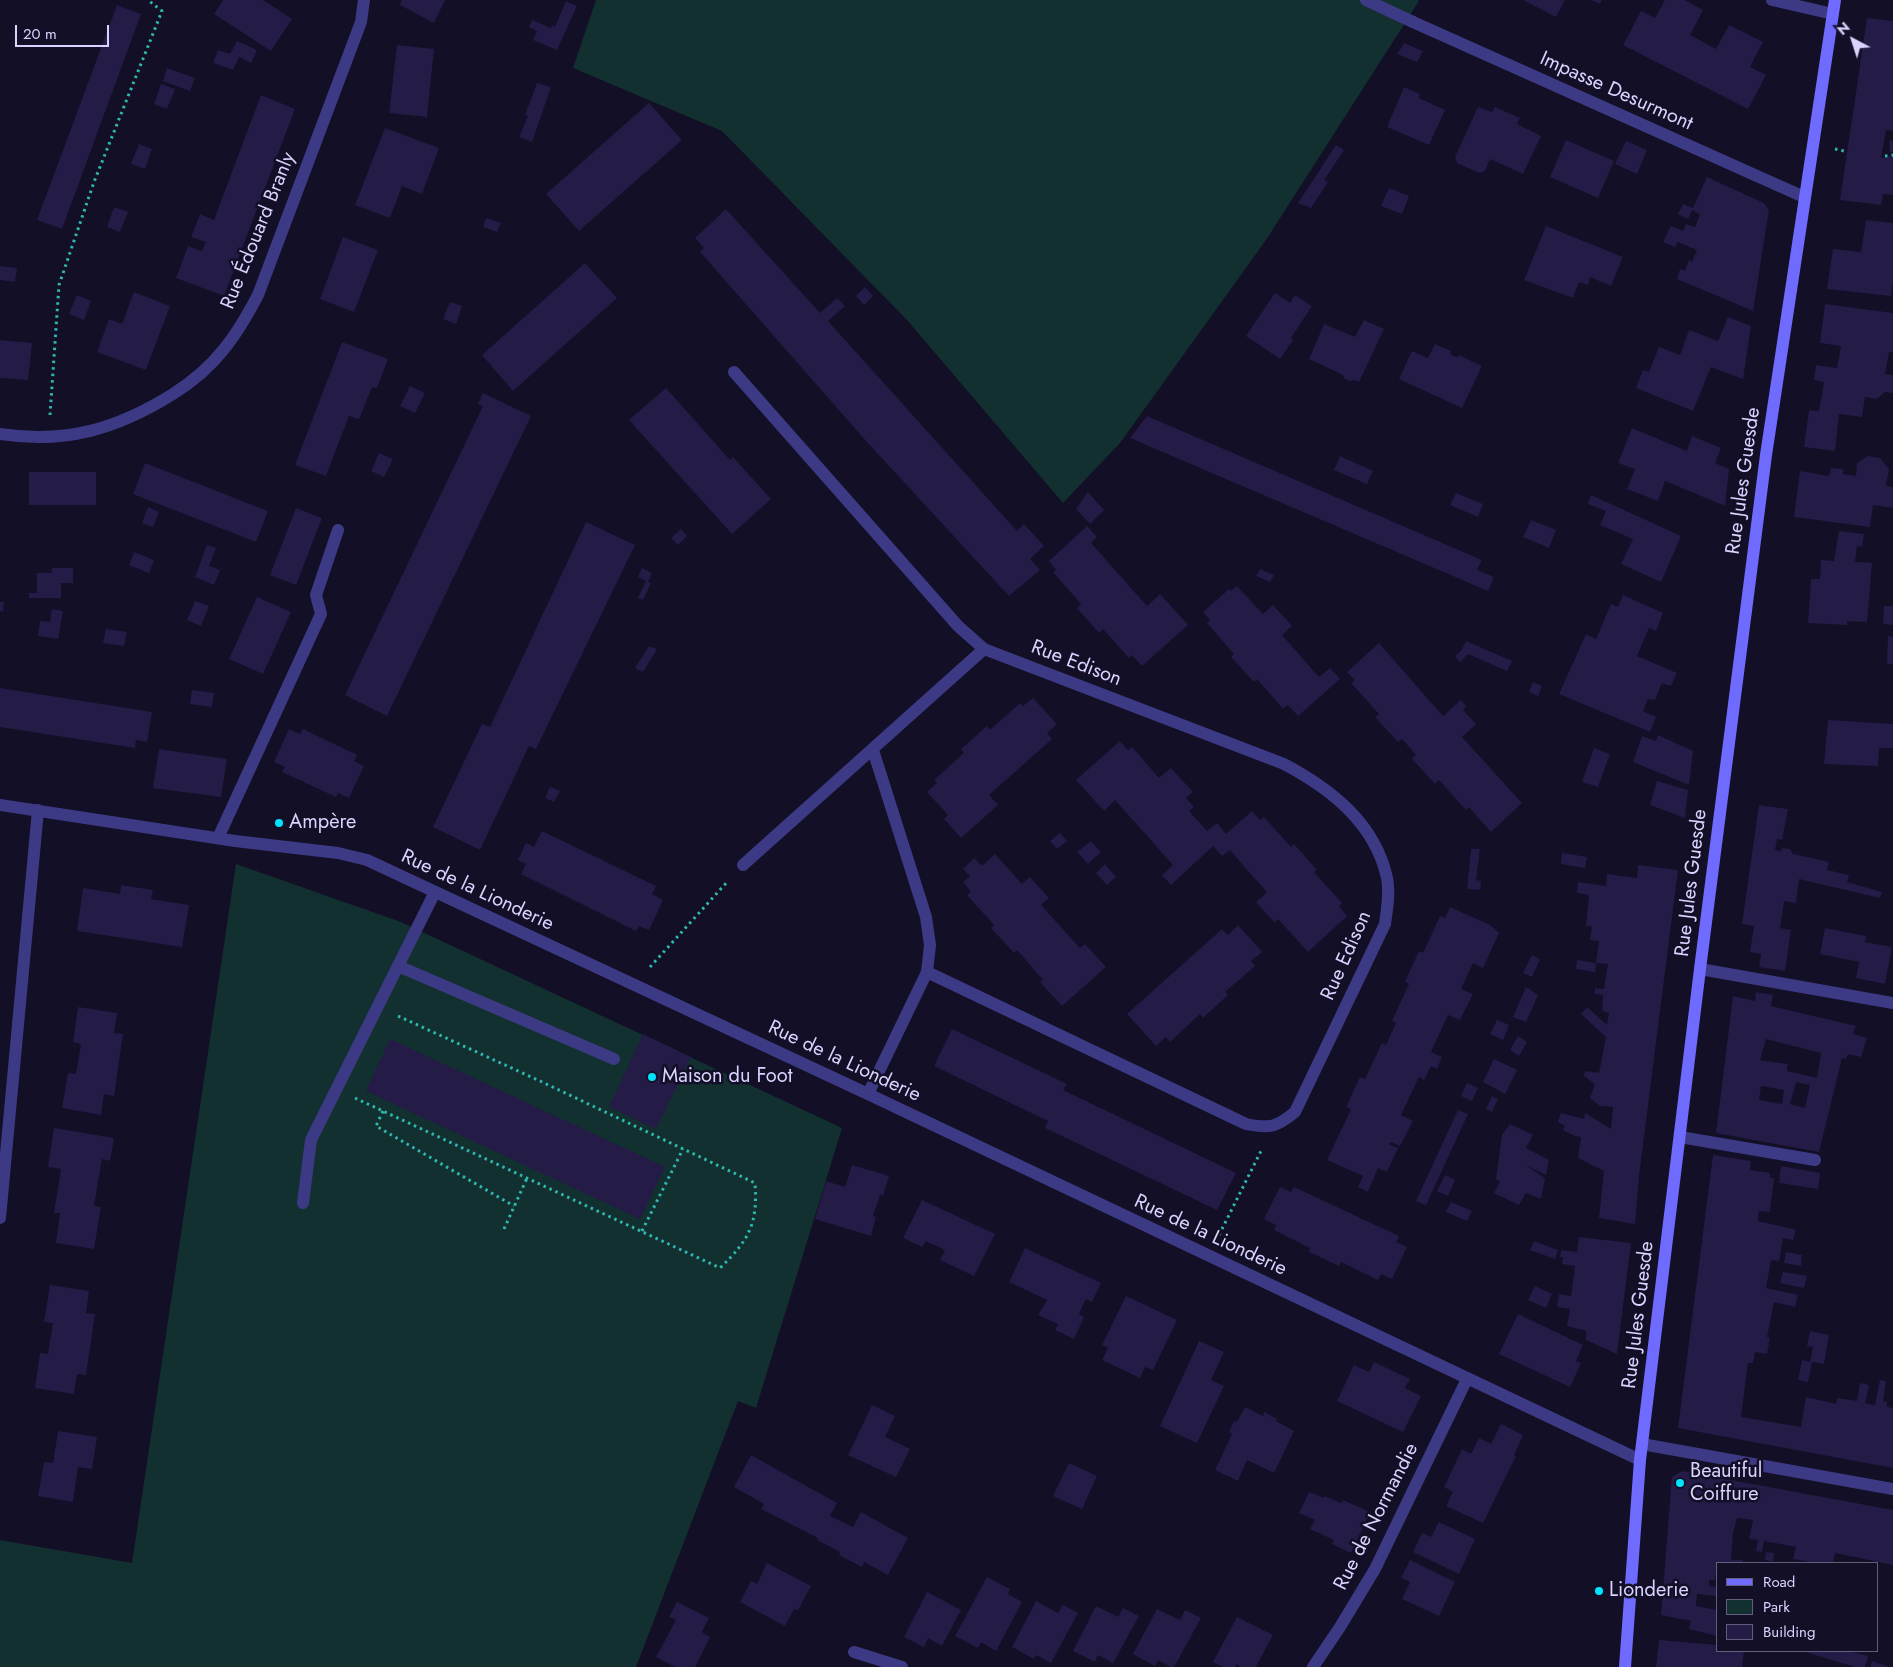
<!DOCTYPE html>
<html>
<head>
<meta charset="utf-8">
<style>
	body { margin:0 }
	#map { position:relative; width:1893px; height:1667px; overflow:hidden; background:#130f26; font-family:Jost,sans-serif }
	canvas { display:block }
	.legend { position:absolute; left:1716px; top:1562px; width:162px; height:90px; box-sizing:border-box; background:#130f26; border:1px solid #625e7d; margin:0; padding:6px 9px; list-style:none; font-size:15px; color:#d9d4ff }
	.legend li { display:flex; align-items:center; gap:10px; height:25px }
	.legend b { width:25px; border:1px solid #625e7d }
	.north { position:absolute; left:1828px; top:15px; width:50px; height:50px; -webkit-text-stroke:4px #130f26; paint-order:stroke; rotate:320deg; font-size:14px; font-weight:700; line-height:20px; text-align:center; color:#d9d4ff }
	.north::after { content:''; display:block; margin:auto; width:18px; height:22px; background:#d9d4ff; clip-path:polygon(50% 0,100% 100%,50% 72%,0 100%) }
	.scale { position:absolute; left:15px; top:25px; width:94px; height:22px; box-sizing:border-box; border:2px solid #d9d4ff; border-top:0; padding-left:6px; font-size:15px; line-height:18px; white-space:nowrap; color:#d9d4ff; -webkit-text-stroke:4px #130f26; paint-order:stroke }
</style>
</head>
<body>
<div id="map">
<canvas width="1893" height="1667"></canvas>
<ul class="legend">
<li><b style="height:6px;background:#6f6bff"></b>Road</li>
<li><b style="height:14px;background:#12302f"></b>Park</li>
<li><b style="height:14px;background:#241b47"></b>Building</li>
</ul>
<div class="north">N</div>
<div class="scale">20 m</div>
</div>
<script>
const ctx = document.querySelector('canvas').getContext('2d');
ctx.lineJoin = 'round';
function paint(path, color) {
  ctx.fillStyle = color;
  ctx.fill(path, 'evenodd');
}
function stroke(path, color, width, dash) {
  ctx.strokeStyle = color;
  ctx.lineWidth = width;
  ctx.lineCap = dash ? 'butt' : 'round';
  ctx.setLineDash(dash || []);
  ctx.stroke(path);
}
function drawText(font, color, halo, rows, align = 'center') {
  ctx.font = font + ' Jost,sans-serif';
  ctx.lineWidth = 5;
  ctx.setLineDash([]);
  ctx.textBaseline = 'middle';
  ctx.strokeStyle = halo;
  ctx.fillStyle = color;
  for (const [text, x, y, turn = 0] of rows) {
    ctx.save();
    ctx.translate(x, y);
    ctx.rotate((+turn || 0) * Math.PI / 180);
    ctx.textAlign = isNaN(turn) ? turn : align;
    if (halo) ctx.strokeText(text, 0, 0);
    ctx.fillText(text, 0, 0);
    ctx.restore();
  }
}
const green = new Path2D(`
	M596 0H1417L1419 1 1266 240 1120 443 1063 503 907 320 722 131 573 68Z
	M236 864 401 922 842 1128 756 1408 738 1401 636 1667H0V1540L132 1563Z`);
const building = new Path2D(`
	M223 0H263L292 19 271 51 214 14Z
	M402 0H445L434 23 400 5Z
	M1523 0H1565L1556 17Z
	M1591 0H1602L1600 4Z
	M1665 0H1684L1703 10 1690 35 1716 49 1729 25 1763 42 1750 67 1766 75 1748 109 1623 45 1641 11 1655 18Z
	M566 1 577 6 557 50 533 40 537 31 529 27 532 20 551 28 552 25 555 27Z
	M117 5 141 14 62 229 37 220Z
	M1867 18 1893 21V131L1886 130 1881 158 1893 156V195L1883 194 1881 205 1840 200Z
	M237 41 257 50 251 63 239 57 233 70 213 63 218 50 230 54Z
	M1404 43 1423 51 1417 62 1397 54Z
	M397 45 434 49 427 117 389 113Z
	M167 68 195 78 190 91 163 81Z
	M537 83 551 87 532 142 519 137 528 116 525 115Z
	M161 84 175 89 167 109 154 104Z
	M1404 87 1420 94 1419 98 1445 110 1429 145 1387 127Z
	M261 95 295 109 224 296 176 278 188 246 202 251 206 242 191 237 200 214 214 220Z
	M649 103 682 140 579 231 546 194Z
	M1478 107 1492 112 1495 107 1520 118 1517 124 1541 136 1523 174 1490 159 1485 171 1479 173 1457 163 1455 157Z
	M385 128 439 148 422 194 402 186 390 218 355 205Z
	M1566 140 1614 161 1598 198 1550 177Z
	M1893 140V152H1890L1889 141Z
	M1626 141 1647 150 1637 174 1615 164Z
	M139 144 152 149 145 169 131 164Z
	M1336 145 1344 150 1324 180 1328 182 1311 208 1298 203Z
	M1707 177 1764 203 1769 210 1753 311 1677 279 1680 269 1685 271 1689 260 1692 262 1697 250 1678 242 1675 247 1663 242 1671 226 1683 231 1686 224 1695 227 1700 214 1692 210 1688 219 1678 214 1683 204 1693 208Z
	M1389 188 1409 196 1402 214 1381 206Z
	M114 207 128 212 120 232 107 227Z
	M726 209 820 313 837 298 845 306 828 321 1017 531 1024 524 1044 546 1030 559 1040 570 1009 596 867 442 700 252 704 248 695 238Z
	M486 218 501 223 497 232 483 227Z
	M1866 220 1893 223V279L1891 296 1827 289 1833 249 1861 252Z
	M1546 226 1623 257 1611 286 1590 277 1588 285 1579 282 1573 298 1524 280Z
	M343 237 378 250 354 312 320 299Z
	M585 263 617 298 513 391 482 355Z
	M0 266 17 268 15 282 0 280Z
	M865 287 873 296 864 305 856 296Z
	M134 292 170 306 146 370 97 352 109 319 122 324Z
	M1275 293 1290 303 1295 295 1312 306 1291 338 1293 340 1280 359 1246 336Z
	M77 295 91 301 84 320 69 314Z
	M450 302 462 306 456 324 443 319Z
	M1825 304 1893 313V352H1889L1885 374 1893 375V393L1885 392 1877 399 1865 397 1862 417 1839 414 1835 451 1804 447 1809 410 1819 411 1824 382 1814 380 1816 365 1837 368 1841 346 1820 343Z
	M1728 317 1751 326 1743 379 1711 367 1693 411 1636 388 1643 370 1649 372 1659 347 1680 355 1689 330 1718 341Z
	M1364 320 1384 329 1359 382 1355 380 1350 381 1344 378 1343 375 1309 359 1324 324 1355 337Z
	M0 340 32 343 28 380 0 378Z
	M342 342 388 359 377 388 372 387 359 419 349 416 326 476 295 465Z
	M1435 344 1451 351 1450 354 1458 358 1459 355 1482 366 1462 408 1399 379 1412 351 1428 358Z
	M410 386 425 393 415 413 400 406Z
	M666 388 730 460 733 457 771 499 732 534 629 420Z
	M483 393 531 416 387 716 345 695 483 406 478 404Z
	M1147 416 1482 560 1477 570 1494 577 1488 591 1130 438Z
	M1632 428 1687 451 1692 436 1721 448 1715 463 1729 469 1725 506 1665 481 1658 501 1627 489 1635 469 1618 463Z
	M379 453 393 459 384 477 371 471Z
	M1340 456 1373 471 1367 484 1334 470Z
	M1868 456 1880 458 1889 469 1886 486 1893 487V508L1873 505 1870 527 1794 517 1800 471 1829 476 1831 468 1843 469V474L1856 476 1857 463Z
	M145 463 268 511 256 542 133 494Z
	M29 472H96V505H29Z
	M1088 492 1104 510 1090 524 1076 509Z
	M1456 493 1483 504 1478 517 1450 505Z
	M1591 495 1681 536 1661 582 1621 564 1633 539 1600 525 1606 511 1588 504Z
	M148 507 159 512 153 527 142 523Z
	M296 508 322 518 296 585 270 575Z
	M1531 520 1556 530 1549 548 1523 537Z
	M586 522 635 545 536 749 529 746 480 850 433 827 482 724 490 727Z
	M1087 526 1097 537 1091 543 1147 606 1160 594 1188 625 1142 666 1132 655 1129 658 1103 629 1099 633 1077 608 1081 604 1053 572 1056 570 1049 561Z
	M681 529 687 536 678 545 671 538Z
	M1839 531 1864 534 1862 547 1857 546 1855 562 1872 563 1867 622 1847 621V625L1808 623 1811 579H1820L1821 560 1834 561Z
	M207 545 216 548 209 566 220 570 214 585 195 577Z
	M134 552 154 560 149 573 129 565Z
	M52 568H73V583H61V598H29V593H37V573H52Z
	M642 568 652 573 648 582 651 583 643 600 638 598 646 581 638 577Z
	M1260 569 1274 575 1270 582 1256 576Z
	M1237 586 1263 614 1273 605 1292 626 1282 635 1319 677 1330 668 1340 679 1298 716 1288 705 1283 709 1257 679 1254 682 1231 657 1234 654 1207 623 1210 620 1203 612 1229 589 1231 591Z
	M1623 595 1663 613 1656 631 1649 628 1637 656 1677 673 1671 686 1662 683 1655 700 1648 699 1643 711 1656 717 1650 732 1559 694 1586 634 1596 639 1611 604 1618 607Z
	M257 597 291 612 263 674 229 659Z
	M195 601 209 606 201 626 187 620Z
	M0 602H4L3 612 0 611Z
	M1884 606H1893V625L1883 624Z
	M52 609 63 611 58 639 38 636 40 621 50 622Z
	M106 629 127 632 124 646 103 643Z
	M1888 636 1893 637V664H1887Z
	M1466 641 1512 661 1507 671 1468 654 1460 662 1455 656 1461 651Z
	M1379 643 1443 716 1461 700 1466 706 1463 710 1476 724 1462 737 1522 803 1491 832 1469 807 1466 810 1439 780 1435 784 1412 759 1416 755 1402 739 1398 742 1375 717 1379 714 1351 683 1355 680 1347 672Z
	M649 646 657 649 643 672 635 668Z
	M1533 682 1542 686 1538 696 1529 692Z
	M0 688 152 712 147 742 136 740 135 748 0 727Z
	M192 690 214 693 212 707 190 704Z
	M1033 698 1057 724 1047 733 1052 739 989 795 998 805 961 838 944 819 948 815 927 792 937 783 934 780 964 753 961 749 987 726 990 730 1020 703 1023 706Z
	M1828 720 1893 724V748H1879L1878 766 1824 764Z
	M289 729 300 734 303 729 357 755 354 761 364 766 349 798 338 793 336 797 282 772 285 767 274 762Z
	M1658 735 1693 751 1689 785 1633 762 1642 736 1656 741Z
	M1120 741 1128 750 1132 747 1159 778 1171 768 1193 792 1186 798 1194 807 1189 811 1207 831 1217 823 1226 834 1252 811 1260 820 1264 817 1291 847 1294 844 1317 870 1314 872 1342 903 1339 906 1347 916 1308 952 1278 919 1275 923 1256 902 1267 892 1248 871 1230 850 1222 856 1213 846 1171 885 1162 875 1173 865 1115 800 1104 811 1076 780Z
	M1594 748 1610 754 1598 787 1582 782Z
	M159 749 227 759 221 797 153 788Z
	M1657 781 1688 790 1685 818 1650 805Z
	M550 787 560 791 554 802 545 798Z
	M1759 805 1788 809 1782 840 1777 839 1775 850 1780 851 1783 848 1790 849 1793 854 1829 862 1827 870 1849 875 1847 882 1882 892 1880 898 1799 879 1796 903 1784 901 1780 928 1791 930 1785 971 1759 967 1761 954 1750 952 1754 926 1742 924Z
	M542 831 656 886 652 894 663 900 649 930 639 926 636 931 521 874 526 864 518 860 526 843 534 847Z
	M1060 833 1067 841 1057 849 1050 841Z
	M1091 841 1101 852 1088 864 1077 852Z
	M1471 849H1480L1476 880 1481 881 1480 890 1467 889Z
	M1562 853 1587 857 1585 868 1561 864Z
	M995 854 1022 884 1030 877 1049 898 1041 905 1080 948 1085 944 1106 967 1062 1006 1040 982 1043 980 1025 959 1017 950 1014 953 991 928 994 925 967 895 971 892 963 882 970 876 963 869 974 858 982 866Z
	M1105 864 1116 877 1107 885 1096 873Z
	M1638 865 1678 870 1639 1176 1635 1224 1599 1218 1604 1171 1578 1158 1581 1137 1575 1136 1563 1130 1565 1126 1558 1122 1561 1113 1584 1119 1585 1113 1611 1129 1613 1107 1600 1106 1590 1098 1595 1084 1584 1076 1585 1071 1599 1073 1606 1037 1581 1014 1587 1007 1607 1025 1609 1013 1602 1011 1603 995 1595 994V988L1604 989 1608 964 1596 963 1599 941 1590 940 1592 926H1586L1589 895 1577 893 1578 882 1606 886 1607 874 1637 878Z
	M121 885 153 890 151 899 189 905 182 947 77 931 83 888 120 894Z
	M1450 907 1490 925 1499 933 1483 968 1473 963 1461 989 1473 994 1460 1020 1448 1015 1431 1052 1442 1057 1437 1069 1431 1066 1424 1080 1419 1077 1401 1115 1413 1121 1400 1146 1390 1142 1389 1144 1398 1148 1387 1172 1378 1168 1368 1192 1358 1187 1363 1176 1327 1160 1351 1109 1346 1107 1360 1077 1365 1079 1382 1043 1386 1045 1396 1023 1392 1021 1409 984 1405 982 1412 966 1419 951 1423 953 1440 916 1445 918Z
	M1238 925 1262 952 1251 961 1255 966 1225 992 1228 995 1203 1018 1200 1014 1170 1042 1166 1037 1156 1046 1127 1014 1222 929 1228 935Z
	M1825 928 1866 936 1865 942 1892 947 1885 984 1856 978 1859 962 1820 954Z
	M1532 955 1540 959 1532 977 1523 973Z
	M1577 960 1596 963 1595 972 1576 969Z
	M1526 987 1538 995 1526 1022 1513 1017Z
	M1756 992 1773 995 1771 1006 1856 1026 1853 1034 1867 1038 1861 1057 1848 1054 1846 1059 1842 1058 1819 1152 1716 1133 1733 996 1755 1001ZM1766 1039 1821 1053 1817 1078 1787 1071 1788 1064 1760 1060ZM1796 1082 1810 1085 1805 1108 1790 1104ZM1761 1086 1784 1090 1782 1104 1759 1100Z
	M78 1007 117 1013 114 1033 123 1034 114 1096 104 1094 101 1115 62 1108 68 1073 76 1074 81 1044 73 1042Z
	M1497 1020 1509 1025 1503 1040 1490 1034Z
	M952 1029 1067 1084 1063 1090 1236 1173 1217 1210 1045 1128 1048 1121 934 1066Z
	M643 1034 691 1057 656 1129 609 1107Z
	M1518 1036 1527 1042 1519 1056 1510 1050Z
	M390 1039 665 1167 640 1219 366 1091Z
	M1494 1059 1517 1070 1505 1094 1483 1082Z
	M1467 1083 1478 1088 1472 1101 1461 1096Z
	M1492 1096 1498 1099 1492 1112 1486 1109Z
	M1458 1110 1468 1114 1426 1205 1416 1201Z
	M1510 1124 1533 1135 1526 1148 1549 1160 1546 1175 1525 1165 1545 1178 1541 1199 1526 1193 1519 1205 1494 1193 1500 1182 1496 1179 1502 1135Z
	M54 1128 114 1138 110 1161 102 1159 94 1206 101 1207 94 1249 56 1243 60 1213H54L61 1169 48 1167Z
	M1713 1155 1751 1161 1750 1170 1770 1173V1178H1774L1770 1212 1759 1211 1758 1221 1796 1230 1793 1240 1783 1238 1779 1261 1771 1260 1766 1288 1798 1295 1795 1307 1774 1302 1767 1337 1770 1338 1767 1354 1755 1352 1753 1363H1748L1741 1417 1801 1427 1806 1397 1836 1404 1837 1398 1857 1401 1860 1383 1869 1385 1865 1403 1875 1405 1880 1380 1886 1381 1883 1401 1887 1402V1407L1893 1408V1468L1678 1428Z
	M852 1165 889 1176 883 1196 880 1195 873 1216 876 1217 871 1236 815 1219 826 1181 845 1187Z
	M1781 1166 1820 1173 1818 1189 1779 1183Z
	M1445 1175 1455 1180 1448 1196 1437 1191Z
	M1280 1187 1291 1192 1294 1187 1399 1236 1396 1242 1407 1247 1392 1279 1381 1274 1378 1280 1341 1262 1339 1266 1309 1252 1310 1248 1274 1230 1276 1225 1264 1219Z
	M922 1200 995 1234 974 1276 940 1260 945 1250 926 1241 922 1247 903 1238Z
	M1451 1202 1472 1211 1467 1221 1446 1212Z
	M1579 1237 1631 1243 1617 1354 1586 1340V1331L1567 1326 1570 1309 1557 1307 1559 1294 1571 1296 1575 1266 1562 1264 1563 1257H1560L1561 1250 1577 1252Z
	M1534 1241 1558 1250 1555 1259 1530 1250Z
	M1025 1248 1101 1283 1092 1302 1086 1299 1079 1314 1084 1317 1074 1339 1055 1330 1058 1324 1038 1315 1047 1300 1009 1282Z
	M1786 1252 1802 1255 1801 1266 1784 1263Z
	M1783 1272 1807 1276 1804 1288 1780 1283Z
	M50 1285 89 1291 86 1313 95 1314 86 1375 77 1374 74 1394 35 1388 40 1353 48 1354 53 1323 44 1322Z
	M1535 1286 1552 1294 1546 1308 1528 1300Z
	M1126 1296 1177 1320 1153 1370 1145 1367 1140 1378 1102 1360 1108 1348 1102 1345Z
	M1518 1314 1583 1345 1576 1361 1581 1363 1570 1387 1499 1354Z
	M1810 1331 1829 1335 1824 1364 1812 1362 1808 1382 1798 1380 1802 1360 1810 1362 1813 1347 1807 1346Z
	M1199 1341 1224 1352 1211 1380 1224 1386 1197 1443 1160 1426Z
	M1374 1362 1410 1379 1405 1388 1421 1396 1403 1432 1337 1401 1354 1365 1369 1372Z
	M872 1405 895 1416 885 1437 910 1449 896 1477 848 1455Z
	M1245 1407 1263 1416 1264 1412 1277 1419 1276 1421 1294 1431 1274 1473 1247 1460 1238 1481 1215 1470 1232 1434 1229 1432 1234 1421 1237 1422Z
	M1501 1424 1523 1435 1514 1455 1516 1456 1483 1523 1446 1506 1453 1492 1444 1487 1462 1449 1471 1454 1479 1438 1491 1444Z
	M58 1431 97 1437 92 1469 78 1467 73 1502 38 1496 44 1462 53 1463Z
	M751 1455 837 1503 830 1516 853 1527 861 1512 908 1538 888 1575 864 1562 862 1567 839 1555 840 1552 817 1540 818 1538 761 1509 764 1504 734 1487Z
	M1069 1463 1097 1476 1082 1509 1053 1496Z
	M1682 1471 1893 1510V1565L1835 1553 1833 1563H1815L1793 1559 1796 1547 1764 1541 1762 1552 1756 1551 1758 1540 1749 1539 1753 1520 1737 1518 1733 1533 1731 1560H1743V1563H1717L1715 1580H1709V1586L1717 1587V1596L1697 1594 1696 1606 1717 1610V1636L1689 1629 1691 1621 1661 1615 1672 1477Z
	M1309 1492 1324 1498 1325 1496 1341 1503 1343 1500 1370 1512 1351 1553 1332 1544 1334 1540 1310 1529 1315 1520 1299 1513Z
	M1439 1522 1475 1539 1459 1574 1413 1552 1422 1533 1431 1537Z
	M1766 1552 1774 1553 1773 1562 1765 1560Z
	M1410 1560 1455 1582 1439 1616 1402 1599 1410 1582 1401 1578Z
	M767 1563 811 1586 798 1610 794 1609 785 1626 740 1602 751 1581 757 1584Z
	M987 1577 1010 1589 1008 1594 1022 1602 996 1651 981 1642 978 1648 955 1636Z
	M927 1592 961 1610 942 1646 928 1638 924 1647 904 1637Z
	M1036 1601 1058 1613 1063 1605 1078 1613 1051 1663 1036 1655 1034 1659 1012 1647Z
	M677 1602 709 1618 702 1632 710 1637 695 1667H675L656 1657 676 1620 669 1617Z
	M1096 1606 1118 1617 1123 1608 1139 1616 1113 1663 1098 1655 1095 1662 1073 1651Z
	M1157 1609 1180 1620 1185 1610 1201 1618 1174 1667H1171L1158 1660 1155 1666 1133 1654Z
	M1237 1617 1273 1635 1256 1667H1241L1236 1664 1235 1667H1223L1213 1662Z
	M1659 1640 1717 1645V1651H1744L1742 1667H1656Z
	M1802 1651H1849L1868 1656 1865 1667H1855Z
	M1872 1661 1890 1667H1870Z`);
const path = new Path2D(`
	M1835 149 1844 151
	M1885 156 1893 155
	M50 415 59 285 94 182 162 11 148 0
	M650 967 728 881
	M355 1098 720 1268C749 1240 758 1224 755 1183L540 1081 398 1016
	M383 1111 376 1126 514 1206
	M504 1229 527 1178
	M642 1231 683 1149
	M1219 1235 1262 1149`);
const service = new Path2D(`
	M1366 0 1413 22
	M218 838 321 614 316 595 338 530
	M398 966 614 1059
	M303 1203 311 1140 435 892`);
const minor = new Path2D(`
	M1772 0 1833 14
	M1413 22 1804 197
	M734 372 958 626 984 649 1284 764C1331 789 1375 823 1387 878 1390 893 1387 909 1385 924L1295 1112C1277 1127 1270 1129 1246 1124L927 972
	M0 434C66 444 117 429 173 394 192 382 210 367 224 349 238 332 248 314 258 295L361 22 364 0
	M0 805 235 841 338 853 367 860 868 1094 1640 1460
	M743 865 984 649
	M1700 969 1893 1003
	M868 1094 927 972 930 945 926 917 873 750
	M1680 1137 1815 1160
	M0 1218 38 810
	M1642 1444 1893 1489
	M854 1652 902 1667
	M1313 1667 1340 1627 1375 1569 1467 1379`);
const secondary = new Path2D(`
	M1625 1667 1640 1460 1700 969 1766 455 1835 0`);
const markers = [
	[279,823,5,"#00e5ff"],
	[652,1077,5,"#00e5ff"],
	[1680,1483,5,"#00e5ff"],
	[1599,1591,5,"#00e5ff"]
];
const streetNames = [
	["Impasse Desurmont",1616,92,24],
	["Rue Édouard Branly",259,231,-68],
	["Rue Jules Guesde",1744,481,-82],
	["Rue Edison",1076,664,21],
	["Rue Jules Guesde",1692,883,-83],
	["Rue de la Lionderie",477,891,25],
	["Rue Edison",1347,956,-66],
	["Rue de la Lionderie",844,1062,25],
	["Rue de la Lionderie",1210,1236,25],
	["Rue Jules Guesde",1639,1315,-83],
	["Rue de Normandie",1377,1517,-63]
];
const poiNames = [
	["Ampère",289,823],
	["Maison du Foot",662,1077],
	["Beautiful",1690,1472],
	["Coiffure",1690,1495],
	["Lionderie",1609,1591]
];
paint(green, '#12302f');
paint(building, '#241b47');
stroke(path, '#2fb8b0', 3, [2.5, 4]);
stroke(service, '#3d3a85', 12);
stroke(minor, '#3d3a85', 12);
stroke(secondary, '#6f6bff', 12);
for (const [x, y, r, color] of markers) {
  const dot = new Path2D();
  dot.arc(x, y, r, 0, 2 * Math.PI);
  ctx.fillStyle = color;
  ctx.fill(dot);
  stroke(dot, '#130f26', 2);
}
drawText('20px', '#d9d4ff', '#130f26', streetNames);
drawText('20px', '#d9d4ff', '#130f26', poiNames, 'left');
</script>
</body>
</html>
